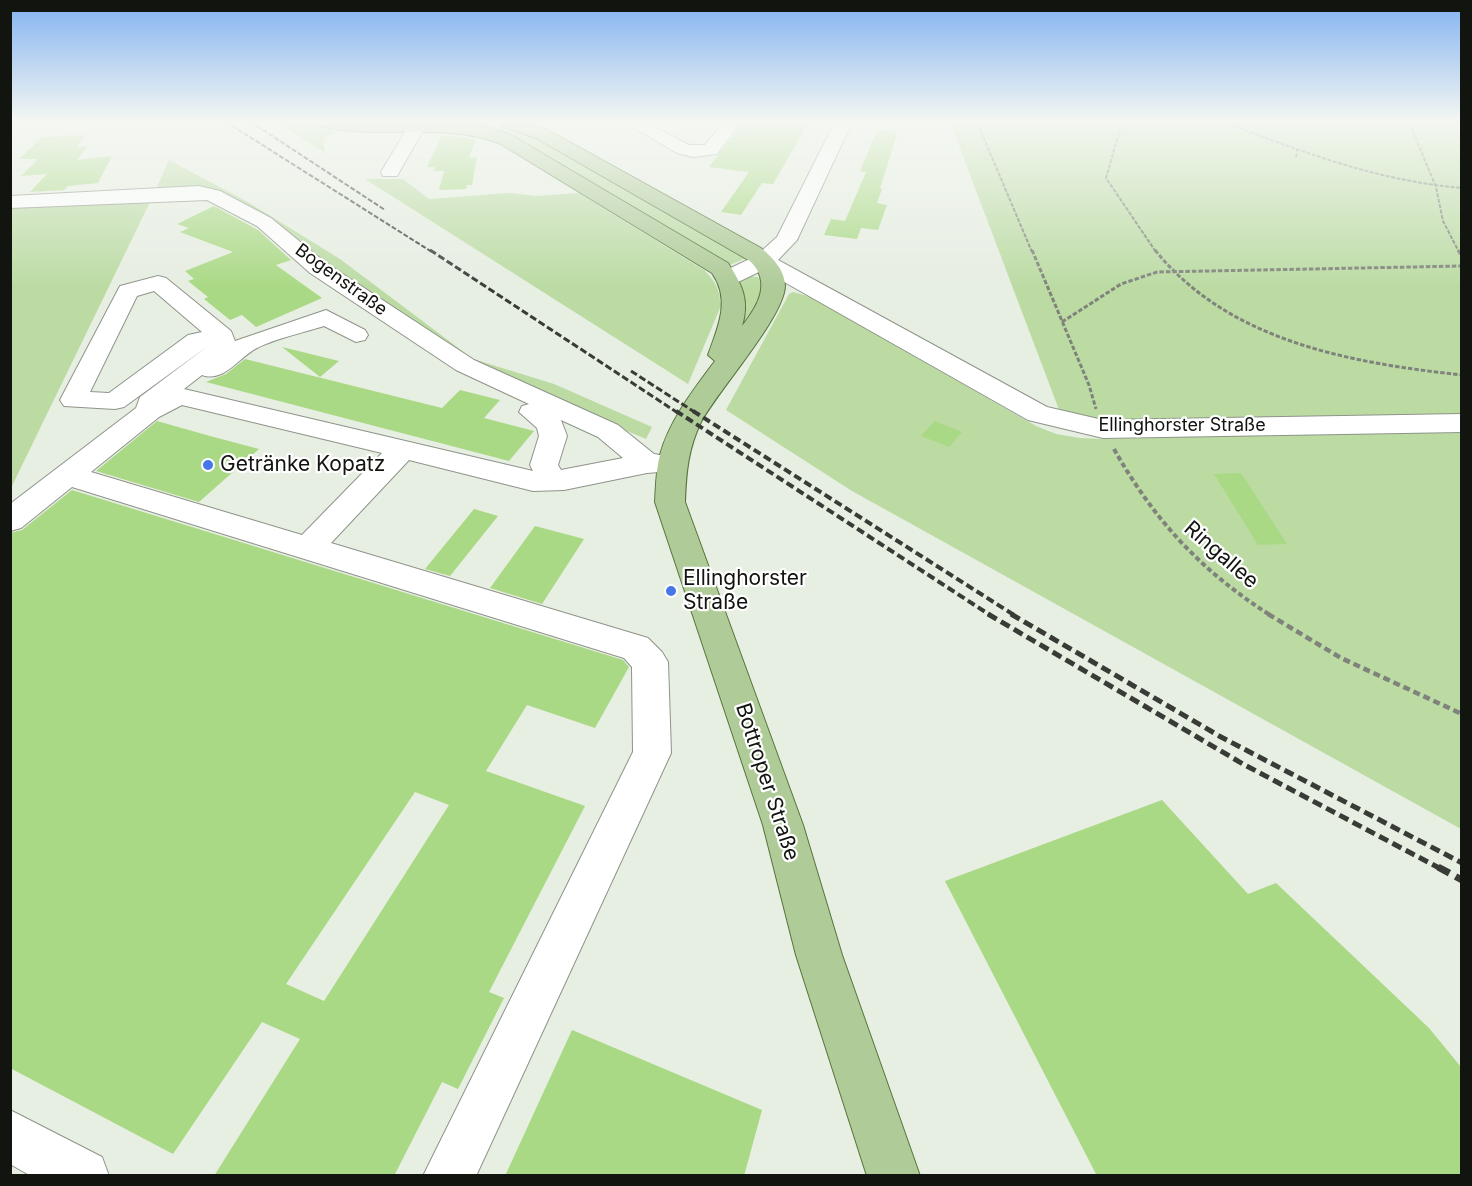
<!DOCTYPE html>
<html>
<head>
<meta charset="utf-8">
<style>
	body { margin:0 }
	#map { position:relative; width:1472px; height:1186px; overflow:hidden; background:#e7eee2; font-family:Inter,sans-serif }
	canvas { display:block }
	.frame { position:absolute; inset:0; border:12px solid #121410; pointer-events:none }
</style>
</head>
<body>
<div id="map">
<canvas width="1472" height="1186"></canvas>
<div class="frame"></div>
</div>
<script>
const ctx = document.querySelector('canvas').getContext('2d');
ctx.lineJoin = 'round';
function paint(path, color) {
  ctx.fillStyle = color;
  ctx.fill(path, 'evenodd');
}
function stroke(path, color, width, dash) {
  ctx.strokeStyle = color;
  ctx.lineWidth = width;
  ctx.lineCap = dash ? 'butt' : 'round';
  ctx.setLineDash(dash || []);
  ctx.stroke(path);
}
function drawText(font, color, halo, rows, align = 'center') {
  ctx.font = font + ' Inter,sans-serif';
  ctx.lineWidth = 4.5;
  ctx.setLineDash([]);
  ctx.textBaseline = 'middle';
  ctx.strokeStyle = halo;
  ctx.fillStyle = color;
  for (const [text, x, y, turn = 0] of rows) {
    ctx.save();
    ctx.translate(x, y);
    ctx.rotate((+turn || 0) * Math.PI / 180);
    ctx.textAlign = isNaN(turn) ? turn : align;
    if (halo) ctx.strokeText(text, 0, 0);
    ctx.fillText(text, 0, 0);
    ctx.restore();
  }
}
const green = new Path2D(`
	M277 122H313L335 131 323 140 325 153Z
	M444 122H476L525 131 747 258 727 266 529 150Z
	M950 122H1461V417L1102 424 1061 415Z
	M169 160 248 202 340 259 473 359 554 384 652 427 646 439 468 364 215 194 156 189Z
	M365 179H403L429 199 509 193 537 196 579 193 704 270C716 282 721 291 720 308L688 384Z
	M151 200 11 488V207Z
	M751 276 762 278 765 293 715 370 738 282Z
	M793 292 811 297 1036 426 1056 434 1080 438 1103 439 1461 430V829L852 491 726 410 789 294Z`);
const building = new Path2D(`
	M743 122H809L773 184 762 183 741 215 721 212 749 172 709 167Z
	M877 130 894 131 897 135 880 188 882 189 877 203 887 205 878 230 861 228 857 239 824 235 831 219 845 221 866 172 860 171Z
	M85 135 77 147 88 146 77 160 112 156 98 183 68 186 64 190 30 192 47 174 21 176 38 159H19L42 137Z
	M442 135 476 139 469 158 477 157 472 185H467L466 189 439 190 444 171H434L435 167H427Z
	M214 206 258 230 291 260 276 265 322 298 256 327 242 315 230 320 204 299 208 297 188 281 194 279 185 271 233 252 180 232 189 228 177 224Z
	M282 347 339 361 320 377Z
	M245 359 442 408 460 390 500 400 484 418 534 431 509 461 206 382 226 374Z
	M157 421 210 436 259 449 199 502 96 471Z
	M935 421 962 432 949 447 921 436Z
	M1241 473 1287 544 1258 545 1214 474Z
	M72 490 623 660 629 667 595 728 527 705 486 771 585 806 489 992 504 998 458 1089 442 1082 394 1176H214L300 1039 262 1022 173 1154 10 1068V533L22 530ZM415 792 449 805 324 1001 286 984Z
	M474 509 498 516 450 576 425 569Z
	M535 526 584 539 542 604 490 588Z
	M1162 800 1248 894 1276 883 1429 1028 1461 1067V1176H1097L945 881Z
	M572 1030 762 1110 744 1176H505Z`);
const pathFar3 = new Path2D(`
	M977 122 1032 252
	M1122 122 1106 178 1156 252
	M1224 122C1302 152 1378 181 1462 188
	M1409 122 1436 187 1443 221 1459 252
	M1296 157 1297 150`);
const pathFar2 = new Path2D(`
	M1032 250 1089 385 1096 409
	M1155 250C1229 342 1352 363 1462 375
	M1458 250 1462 257
	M1062 322 1121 284 1157 272 1462 266`);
const pathFar1 = new Path2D(`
	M1114 449C1154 520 1201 571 1270 615`);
const path = new Path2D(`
	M1268 614 1341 658 1462 714`);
const minor = new Path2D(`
	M411 122H428L397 176H383L381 172Z
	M624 122H645L689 145H705L724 122H741L717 154 693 157 677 153Z
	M835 122H852L797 240 778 260 1047 407 1103 420 1462 414V432L1103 438 1028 420 763 270 736 283H720L717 278 720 273 756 256 777 237Z
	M199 186 220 191 271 218 326 263 474 360 618 425 654 454 672 457 676 464 672 471 647 473 564 490 533 491 409 460 331 543 648 638 662 652 668 662 671 753 476 1176H423L633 752 632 667 624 658 72 487 21 528 10 531V504L136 408 140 397 208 346 124 407 115 409 64 406 60 400 120 286 158 276 166 278 231 331 235 341 326 310 365 330 368 335 365 340 356 342 324 326C302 333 277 338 257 348 239 357 224 383 202 375L184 389 533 471 530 465 539 436 537 428 519 412 522 406 529 404 456 370 310 273 257 226 207 200 10 208V196ZM154 291 202 332 188 335 109 393 90 392 137 296ZM182 405 382 453 302 535 91 472 159 417ZM561 420 598 437 623 458 561 470 558 465 567 436Z
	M10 1110 102 1157 109 1176H31L10 1164Z`);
const major = new Path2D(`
	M318 122H463L489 128 511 135 728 263C742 284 750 301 742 326 758 306 772 282 750 261L536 138 501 126 499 122H524L548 130 761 248C772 257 785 270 785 286 784 317 719 389 701 422 688 449 686 473 685 502L803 825 842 955 920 1176H867L796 955 763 825 655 502C656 486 656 470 660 455 669 421 694 389 715 361L708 355C718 327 731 300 712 273L499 143C440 122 379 140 320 126Z`);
const railFar4 = new Path2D(`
	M226 122 432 252
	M251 122 385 210`);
const railFar3 = new Path2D(`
	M430 250 678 413
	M631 371 696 413`);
const railFar2 = new Path2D(`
	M676 411 990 615
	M693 411 1014 615`);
const railFar1 = new Path2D(`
	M988 614 1243 764 1441 869
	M1011 614 1221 737 1462 863`);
const rail = new Path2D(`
	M1438 867 1462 880`);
const markers = [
	[208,465,6,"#4676e8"],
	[671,591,6,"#4676e8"]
];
const farStreetnames = [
	["Bogenstraße",341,280,36],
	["Ellinghorster Straße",1182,426]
];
const poiNames = [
	["Getränke Kopatz",220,465],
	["Ellinghorster",683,579],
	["Straße",683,603]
];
const streetNames = [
	["Ringallee",1221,555,41],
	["Bottroper Straße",767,782,72]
];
paint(green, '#bbdba3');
paint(building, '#aad985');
stroke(minor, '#8e9489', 2);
stroke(major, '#56743c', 2);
stroke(pathFar3, '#7f837b', 2, [4, 1.5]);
stroke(pathFar2, '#7f837b', 3, [4.5, 2]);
stroke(pathFar1, '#7f837b', 4, [5, 3]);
stroke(path, '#7f837b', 4.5, [7, 4]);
paint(minor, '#fff');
paint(major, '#afcb98');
stroke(railFar4, '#393c36', 2, [5, 2]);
stroke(railFar3, '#393c36', 3, [7, 3]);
stroke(railFar2, '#393c36', 4, [8, 4]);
stroke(railFar1, '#393c36', 5, [10, 5]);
stroke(rail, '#393c36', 7, [13, 7]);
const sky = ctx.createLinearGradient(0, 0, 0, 288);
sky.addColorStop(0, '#82b2f1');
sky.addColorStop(0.42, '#f4f7f2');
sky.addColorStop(1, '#f4f7f200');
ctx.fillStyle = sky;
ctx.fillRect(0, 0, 1472, 288);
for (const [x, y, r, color] of markers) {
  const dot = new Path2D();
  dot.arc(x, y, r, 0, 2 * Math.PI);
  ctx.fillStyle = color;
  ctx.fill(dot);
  stroke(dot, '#fff', 2);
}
drawText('18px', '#121410', '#fff', farStreetnames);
drawText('21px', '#121410', '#fff', poiNames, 'left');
drawText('21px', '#121410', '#fff', streetNames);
</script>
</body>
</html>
